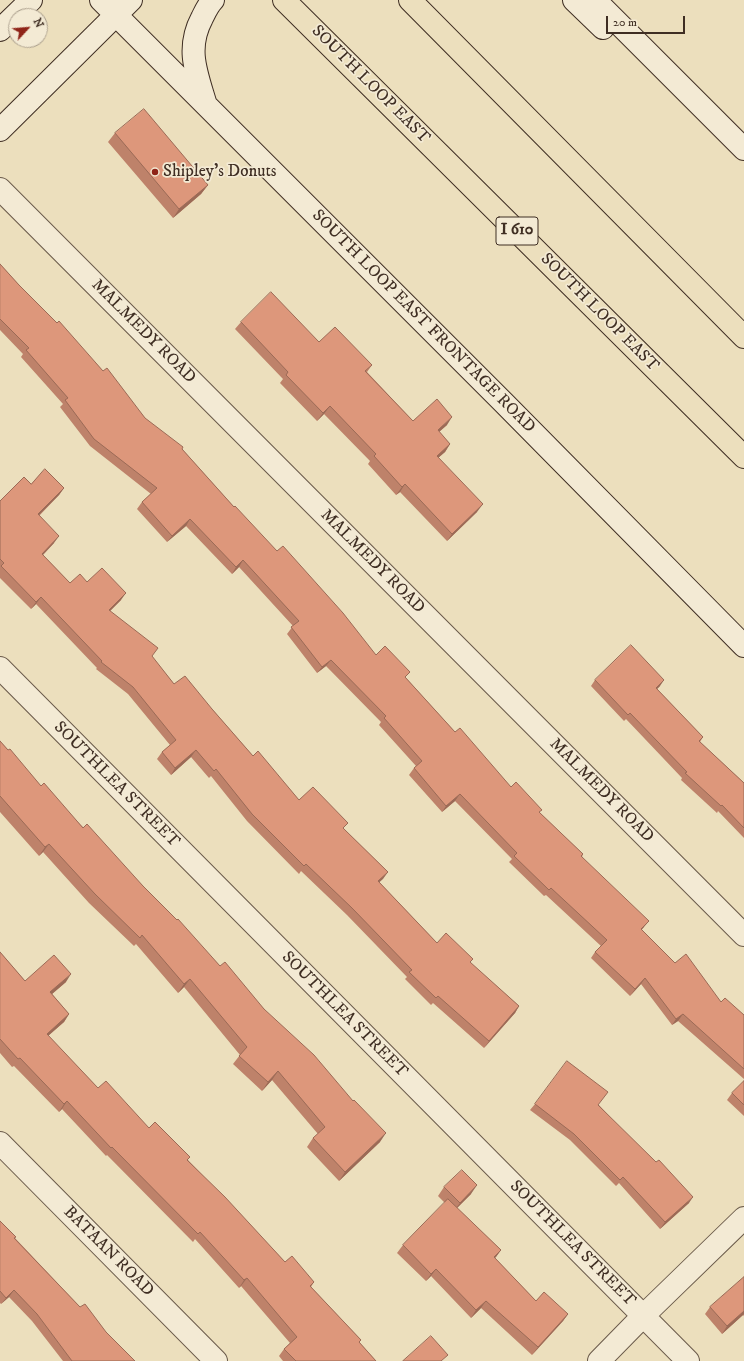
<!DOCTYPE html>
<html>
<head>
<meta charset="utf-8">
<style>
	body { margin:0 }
	#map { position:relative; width:744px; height:1361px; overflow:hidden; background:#ecdfbd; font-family:"IM FELL DW Pica",serif }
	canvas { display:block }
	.north { position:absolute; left:8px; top:8px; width:40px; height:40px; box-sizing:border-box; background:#f3ead4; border:1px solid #ab9f8d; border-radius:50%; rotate:64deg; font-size:11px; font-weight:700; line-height:16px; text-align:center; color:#3f2e23 }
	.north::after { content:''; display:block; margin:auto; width:14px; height:18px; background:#8f2418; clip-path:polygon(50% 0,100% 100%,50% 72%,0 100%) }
	.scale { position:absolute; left:606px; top:16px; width:79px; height:18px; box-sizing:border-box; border:2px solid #3f2e23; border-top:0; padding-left:5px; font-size:12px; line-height:14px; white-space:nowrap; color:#3f2e23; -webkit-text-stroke:3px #f3ead4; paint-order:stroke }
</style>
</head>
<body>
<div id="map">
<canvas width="744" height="1361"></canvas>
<div class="north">N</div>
<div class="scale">20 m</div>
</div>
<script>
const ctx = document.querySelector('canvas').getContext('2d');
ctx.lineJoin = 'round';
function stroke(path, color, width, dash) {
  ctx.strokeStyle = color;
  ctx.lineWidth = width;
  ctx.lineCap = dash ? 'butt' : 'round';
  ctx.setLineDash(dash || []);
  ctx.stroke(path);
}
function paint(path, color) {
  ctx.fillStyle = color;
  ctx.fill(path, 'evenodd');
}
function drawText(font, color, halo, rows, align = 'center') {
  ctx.font = font + ' "IM FELL DW Pica",serif';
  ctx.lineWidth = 3.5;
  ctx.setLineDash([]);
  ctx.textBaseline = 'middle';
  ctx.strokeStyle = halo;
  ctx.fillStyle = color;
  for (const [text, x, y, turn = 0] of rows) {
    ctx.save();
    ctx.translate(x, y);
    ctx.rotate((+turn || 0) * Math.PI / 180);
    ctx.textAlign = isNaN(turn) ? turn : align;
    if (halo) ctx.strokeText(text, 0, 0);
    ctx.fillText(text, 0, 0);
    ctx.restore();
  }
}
const street = new Path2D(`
	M0 189 744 935
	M0 668 688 1361
	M0 1143 216 1361
	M599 1361 643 1316 744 1218`);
const secondary = new Path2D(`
	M101 0 504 403 744 646
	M574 0 603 28
	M595 0 744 149
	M0 30 31 0
	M205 102C196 72 186 48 202 18 205 12 208 5 213 0
	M0 130 131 0`);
const highway = new Path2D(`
	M284 0 744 457
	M410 0 744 337`);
const wall = new Path2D(`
	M115 133 208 185 201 194 173 218 108 142Z
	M0 264 19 285 103 371 145 418 182 449 234 507 376 655 406 678 455 732 511 787 540 813 583 854 582 857 644 927 641 930 675 963 721 1002 744 1015V1079L678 1021 672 1025 641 984 630 996 591 958 595 952 601 946 546 895 544 896 509 862 512 859 455 801 442 812 409 775 414 768 416 766 379 725 381 722 326 666 317 673 287 634 293 626 239 567 232 574 186 526 167 542 137 509 142 502 151 494 90 446 60 407 63 404 21 357 23 354 0 330Z
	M241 322 319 342 372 365 367 372 413 421 447 425 439 432 450 444 445 452 438 458 477 512 447 541 400 492 396 495 368 464 370 461 324 414 317 421 280 383 283 379 235 329Z
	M31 484 64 488 59 495 39 516 54 543 43 555 70 583 87 582 121 600 110 611 152 657 174 684 212 709 253 756 299 800 344 829 388 872 379 882 437 943 470 963 519 1006 515 1013 484 1048 433 1003 431 1005 405 979 407 977 347 915 301 871 299 874 247 821 211 776 209 778 191 757 171 775 157 759 162 752 170 745 128 694 96 669 97 668 36 604 31 609 0 578V501Z
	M595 680 660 686 657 689 703 737 700 742 744 783V838L718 811 717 813 681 780 682 778 626 719 624 721 591 686Z
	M0 741 41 786 143 886 220 966 264 1009 380 1142 339 1181 307 1147 313 1138 318 1134 272 1080 262 1091 233 1064 240 1055 184 987 178 993 136 944 134 946 89 903 43 852 39 856 0 812Z
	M0 952 25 981 66 982 52 994 69 1014 64 1022 48 1036 98 1088 149 1128 188 1160 285 1262 314 1282 311 1287 361 1340 359 1342 376 1361H283L279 1356 284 1349 290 1343 241 1286 239 1288 195 1239 193 1242 107 1155 106 1156 62 1109 59 1112 14 1066 12 1067 0 1053Z
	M744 1081V1116L727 1100 732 1093Z
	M535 1104 599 1105 689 1203 660 1229 619 1183 616 1186 570 1140 530 1110Z
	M444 1187 471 1194 457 1208 501 1250 495 1258 536 1301 568 1314 563 1321 532 1355 481 1308 471 1318 431 1276 426 1281 397 1253 403 1245 445 1203 438 1196Z
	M0 1221 15 1238 80 1307 135 1361H63L32 1321 9 1297 1 1304 0 1303Z
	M744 1277V1316L743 1315 722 1334 705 1314 710 1307Z`);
const shadedWall = new Path2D(`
	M208 185 201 194 173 218 179 209Z
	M330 406 324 414 317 421 323 413Z
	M452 417 447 425 432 438 438 430Z
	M450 444 445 452 431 464 437 456Z
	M405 484 400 492 396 495 402 487Z
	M64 488 59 495 33 521 38 514Z
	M483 504 477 512 447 541 452 534Z
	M190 519 186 526 167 542 172 536Z
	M59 536 54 543 37 561 42 554Z
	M243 560 239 567 232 574 236 567Z
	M126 593 121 600 104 617 109 610Z
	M41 597 36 604 31 609 36 602Z
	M331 660 326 666 317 673 322 667Z
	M664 680 660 686 652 694 656 688Z
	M196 750 191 757 171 775 175 768Z
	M460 794 455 801 442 812 446 806Z
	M49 844 43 852 39 856 45 847Z
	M388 872 383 879 373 888 378 881Z
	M649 921 644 927 636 936 641 929Z
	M71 974 66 982 45 1000 50 992Z
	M645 978 641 984 630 996 635 989Z
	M190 979 184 987 178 993 184 984Z
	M519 1006 515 1013 484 1048 489 1041Z
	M69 1014 64 1022 41 1042 47 1034Z
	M683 1014 678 1021 672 1025 676 1019Z
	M278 1071 272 1080 262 1091 268 1082Z
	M67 1101 62 1109 59 1112 64 1104Z
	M386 1133 380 1142 339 1181 345 1172Z
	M477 1185 471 1194 453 1212 460 1203Z
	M693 1197 689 1203 660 1229 665 1222Z
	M501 1250 496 1257 488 1264 494 1257Z
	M436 1269 431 1276 426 1281 431 1274Z
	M247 1278 241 1286 239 1288 244 1280Z
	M14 1290 9 1297 1 1304 6 1298Z
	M486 1301 481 1308 471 1318 476 1310Z
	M744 1311V1314L743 1315 722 1334 727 1326Z
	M568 1314 563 1321 532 1355 538 1347Z`);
const building = new Path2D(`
	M144 109 208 185 179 209 115 133Z
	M0 264 19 285 57 323 59 321 103 371 107 368 145 418 183 447 182 449 234 507 235 506 277 551 283 546 343 613 376 655 385 646 410 672 405 677 455 732 460 728 511 787 516 782 542 810 539 812 583 854 581 856 649 921 641 929 675 963 686 954 721 1002 725 998 744 1015V1069L683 1014 676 1019 645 978 635 989 595 952 607 940 551 888 549 890 514 856 517 853 460 794 446 806 414 768 422 761 384 718 386 716 331 660 322 667 291 627 299 621 243 560 236 567 190 519 172 536 142 502 157 488 94 439 65 400 68 398 26 350 29 348 0 319Z
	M271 292 319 342 335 327 372 365 365 371 413 421 437 399 452 417 438 430 450 444 437 456 483 504 452 534 405 484 402 487 374 456 376 454 330 406 323 413 286 375 288 372 241 322Z
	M45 469 64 488 38 514 59 536 42 554 70 583 80 574 87 582 102 568 126 593 109 610 158 648 152 656 174 684 185 676 212 709 253 756 258 751 299 800 313 787 348 823 343 828 388 872 378 881 437 943 446 933 473 959 470 962 519 1006 489 1041 438 996 436 998 409 972 412 970 352 908 306 864 304 866 252 814 216 769 214 771 196 750 175 768 162 752 176 740 133 687 101 662 102 661 41 597 36 602 1 566 4 563 0 559V501L24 477 31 484Z
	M631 645 664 680 656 688 703 737 699 741 744 783V828L722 805 721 806 685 773 687 772 630 713 628 715 595 680Z
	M0 741 8 750 10 749 41 786 44 783 83 828 87 824 143 886 177 920 178 919 220 966 225 962 264 1009 314 1055 353 1101 354 1100 386 1133 345 1172 313 1138 325 1127 278 1071 268 1082 239 1056 247 1047 190 979 184 984 142 935 140 938 95 894 49 844 45 847 0 796Z
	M0 952 25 981 54 955 71 974 50 992 69 1014 47 1034 98 1088 106 1081 149 1128 155 1122 190 1157 187 1160 225 1197 285 1262 292 1256 314 1282 310 1286 361 1340 359 1342 376 1361H296L284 1349 297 1337 247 1278 244 1280 200 1232 198 1234 112 1147 111 1148 67 1101 64 1104 20 1058 18 1059 0 1039Z
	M567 1061 608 1092 598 1105 656 1162 659 1160 693 1197 665 1222 623 1177 620 1180 574 1134 535 1104Z
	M744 1081V1105L732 1093Z
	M462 1170 477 1185 460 1203 444 1187Z
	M448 1199 501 1250 494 1257 536 1301 544 1292 568 1314 538 1347 486 1301 476 1310 436 1269 431 1274 403 1245Z
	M0 1221 16 1237 14 1238 80 1307 85 1304 106 1332 135 1361H72L37 1314 14 1290 6 1298 0 1291Z
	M744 1277V1311L727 1326 710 1307Z
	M431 1336 448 1355 441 1361H403Z`);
const markers = [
	[155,172,4,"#8f2418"]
];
const shields = [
	[517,231,42]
];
const shieldNames = [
	["I 610",517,231]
];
const streetNames = [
	["SOUTH LOOP EAST",370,85,45],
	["SOUTH LOOP EAST",599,313,45],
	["SOUTH LOOP EAST FRONTAGE ROAD",423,322,45],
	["MALMEDY ROAD",143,332,45],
	["MALMEDY ROAD",372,562,45],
	["SOUTHLEA STREET",116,785,45],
	["MALMEDY ROAD",601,791,45],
	["SOUTHLEA STREET",344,1015,45],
	["SOUTHLEA STREET",572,1244,45],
	["BATAAN ROAD",108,1252,45]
];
const poiNames = [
	["Shipley's Donuts",163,172]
];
stroke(street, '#6a5a4a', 24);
stroke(secondary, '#3f2e23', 24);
stroke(highway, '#3f2e23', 24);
stroke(street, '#f3ead4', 22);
stroke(secondary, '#f3ead4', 22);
stroke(highway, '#ecdfbd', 22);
paint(wall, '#be826a');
paint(shadedWall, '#9b6a56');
paint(building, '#dd977b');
stroke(building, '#9b6a56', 1);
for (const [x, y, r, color] of markers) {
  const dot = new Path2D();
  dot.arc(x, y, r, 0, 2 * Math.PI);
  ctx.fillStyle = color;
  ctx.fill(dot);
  stroke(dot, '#f3ead4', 1.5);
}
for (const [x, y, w] of shields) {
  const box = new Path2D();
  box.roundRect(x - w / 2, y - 14, w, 28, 3);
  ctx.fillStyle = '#f3ead4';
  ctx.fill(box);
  stroke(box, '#3f2e23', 1);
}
drawText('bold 16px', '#3f2e23', null, shieldNames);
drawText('17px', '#3f2e23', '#f3ead4', streetNames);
drawText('17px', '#3f2e23', '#f3ead4', poiNames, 'left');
</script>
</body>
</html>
